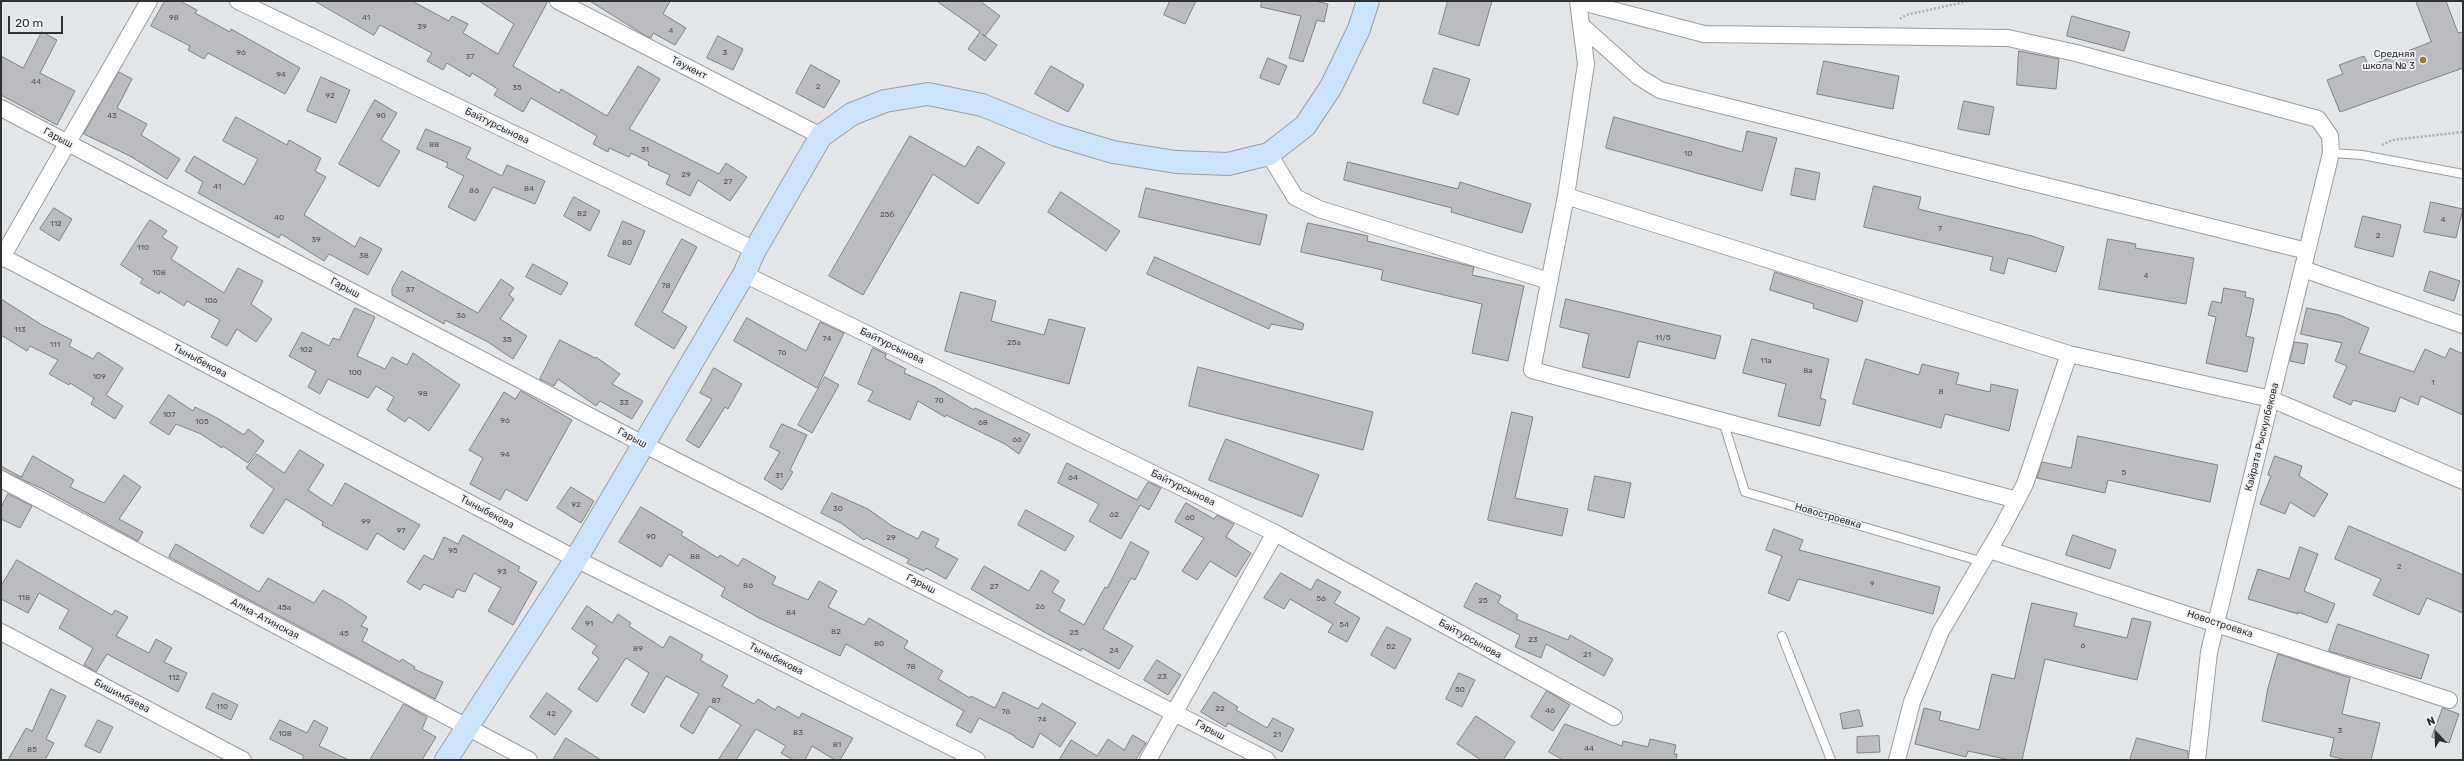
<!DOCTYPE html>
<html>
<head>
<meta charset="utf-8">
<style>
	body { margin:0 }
	#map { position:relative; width:2464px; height:761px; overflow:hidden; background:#e3e6e8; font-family:Rubik,sans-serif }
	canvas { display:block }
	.frame { position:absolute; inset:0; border:2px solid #303131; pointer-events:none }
	.north { position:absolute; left:2416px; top:713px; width:40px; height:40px; -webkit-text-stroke:3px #f1f3f6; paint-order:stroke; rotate:337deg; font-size:11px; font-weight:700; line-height:16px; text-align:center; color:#303131 }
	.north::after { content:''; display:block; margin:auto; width:14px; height:18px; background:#303131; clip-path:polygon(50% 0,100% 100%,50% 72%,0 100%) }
	.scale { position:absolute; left:8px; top:16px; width:55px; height:18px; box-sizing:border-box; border:2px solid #303131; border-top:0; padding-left:5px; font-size:12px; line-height:14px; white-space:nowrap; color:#303131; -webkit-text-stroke:3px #f1f3f6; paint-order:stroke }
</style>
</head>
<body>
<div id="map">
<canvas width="2464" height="761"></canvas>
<div class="frame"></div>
<div class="north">N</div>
<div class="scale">20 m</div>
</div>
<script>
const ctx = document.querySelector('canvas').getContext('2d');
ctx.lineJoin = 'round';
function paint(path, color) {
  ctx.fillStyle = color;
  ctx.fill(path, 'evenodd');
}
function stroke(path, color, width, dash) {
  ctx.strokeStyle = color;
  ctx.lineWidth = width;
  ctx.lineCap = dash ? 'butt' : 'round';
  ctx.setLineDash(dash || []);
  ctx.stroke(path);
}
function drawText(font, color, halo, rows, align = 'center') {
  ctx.font = font + ' Rubik,sans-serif';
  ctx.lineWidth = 3.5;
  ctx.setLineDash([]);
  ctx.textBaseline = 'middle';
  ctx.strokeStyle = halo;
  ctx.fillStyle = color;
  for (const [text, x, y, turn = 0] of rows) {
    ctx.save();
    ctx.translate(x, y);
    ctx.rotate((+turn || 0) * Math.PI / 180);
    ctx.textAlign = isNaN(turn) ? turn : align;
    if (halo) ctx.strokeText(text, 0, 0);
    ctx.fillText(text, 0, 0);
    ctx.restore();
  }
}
const building = new Path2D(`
	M165 1H180L197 10 195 13 230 32 231 29 300 68 285 94 208 53 204 59 188 50 190 46 151 26Z
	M315 1H412L449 21 452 16 468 24 463 33 498 54 514 24 479 1H548L513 66 559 93 561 89 607 116 638 66 660 79 629 129 719 174 726 163 747 177 730 201 698 180 690 196 666 184 670 175 648 165 649 162 631 153 629 157 609 148 608 152 593 144 597 136 531 98 523 112 494 95 498 89 472 73 470 77 447 63 443 70 427 61 432 53 380 25 374 35Z
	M590 1H670L663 14 686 28 675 45 653 33 651 38 646 36Z
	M937 1H980L1000 16 985 36 982 34 997 45 985 61 968 49 980 32Z
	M1170 1H1196L1185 24 1164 15Z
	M1262 1H1315L1328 4 1324 22 1317 20 1303 62 1289 58 1301 16 1261 7Z
	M1448 1H1492L1479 46 1439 34Z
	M2416 1H2446L2458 33 2463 32V68L2340 112 2327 80 2343 74 2339 65 2364 56 2369 66 2431 42Z
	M2072 16 2130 32 2124 51 2067 36Z
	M42 32 57 40 40 73 75 91 57 125 1 95V56L23 68Z
	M718 36 743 49 733 70 707 58Z
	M2019 51 2059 59 2056 89 2017 85Z
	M1268 58 1287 66 1279 85 1260 78Z
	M1824 61 1899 76 1893 109 1817 94Z
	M811 65 840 81 824 108 796 93Z
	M1051 66 1084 85 1068 112 1035 94Z
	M1434 68 1470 79 1458 115 1423 103Z
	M119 72 132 79 117 108 147 124 141 135 180 159 167 179 130 156 84 134Z
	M321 77 350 90 336 123 307 111Z
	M375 100 397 113 381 140 400 151 379 187 339 164Z
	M1964 101 1994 107 1989 135 1958 129Z
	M236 117 287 145 289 140 321 158 315 171 326 177 304 215 355 247 360 237 382 249 368 275 329 254 324 261 281 234 279 238 198 193 203 182 185 171 194 156 244 185 258 159 223 141Z
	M1614 117 1742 152 1747 131 1777 138 1762 191 1606 148Z
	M426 129 471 148 466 158 502 176 507 165 545 181 535 204 493 187 475 221 448 207 464 176 446 167 448 163 417 149Z
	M910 136 965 167 978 146 1005 163 978 204 933 174 863 295 829 276Z
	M1348 162 1458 189 1460 182 1531 204 1522 233 1451 212 1452 208 1344 180Z
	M1796 168 1820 173 1815 200 1791 195Z
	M1874 186 1921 197 1918 209 2032 236 2064 247 2056 272 2008 258 2004 274 1990 270 1993 257 1864 227Z
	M1146 188 1267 215 1260 245 1139 217Z
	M1061 192 1120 231 1106 251 1048 212Z
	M574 197 600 211 590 231 564 216Z
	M2431 202 2463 209 2456 238 2424 232Z
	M54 208 72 219 59 241 40 229Z
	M2363 216 2401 225 2393 257 2355 247Z
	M150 220 167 231 162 237 178 247 171 259 224 293 238 268 263 281 251 304 272 319 256 342 237 329 227 346 211 337 220 320 187 301 184 306 160 291 159 294 140 283 143 279 121 265Z
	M623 221 645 231 630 265 608 256Z
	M1308 223 1368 236 1367 241 1474 267 1472 275 1524 286 1508 361 1472 353 1482 304 1381 280 1383 270 1301 252Z
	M682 239 697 247 662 312 687 327 674 349 635 325Z
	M2108 239 2136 244 2135 248 2194 258 2186 304 2099 289Z
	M1155 257 1304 324 1302 330 1271 324 1269 329 1147 274Z
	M533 264 568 283 561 295 526 277Z
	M402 271 478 313 501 279 514 288 509 295 514 299 500 319 527 336 513 359 488 342 445 320 444 324 392 295V289Z
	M2430 271 2460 281 2454 301 2424 291Z
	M1775 272 1863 301 1857 322 1813 308 1814 304 1770 290Z
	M2224 288 2246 292 2245 297 2254 299 2246 336 2254 338 2247 372 2206 363 2216 317 2208 315 2212 301 2221 303Z
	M961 292 996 301 991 321 1044 335 1049 319 1085 328 1069 384 945 351Z
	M1 299 42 325 72 340 69 346 93 359 98 352 123 368 106 395 123 406 115 419 91 404 94 398 70 383 69 385 49 374 58 360 30 346 27 351 1 335Z
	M1566 299 1721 336 1715 359 1638 341 1629 378 1582 367 1589 334 1560 327Z
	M355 308 375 317 357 356 385 369 392 357 407 365 413 353 460 385 429 431 409 417 405 422 387 410 394 397 376 386 368 398 328 379 320 394 308 387 316 371 289 356 302 332 329 346 333 338 339 340Z
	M2307 308 2339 315 2369 328 2359 353 2414 372 2425 349 2445 358 2450 348 2463 354V415L2421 396 2418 405 2400 397 2395 412 2353 400 2351 405 2333 397 2347 366 2335 361 2342 343 2301 334Z
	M747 318 806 351 820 322 844 333 817 388 734 341Z
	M1752 339 1829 359 1820 398 1826 400 1820 426 1778 416 1786 384 1743 373Z
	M560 340 595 358 596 357 620 374 612 384 643 401 632 419 600 401 596 406 558 379 554 386 540 379Z
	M2295 342 2308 344 2304 364 2290 361Z
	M873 348 886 354 885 358 906 369 904 373 935 387 974 410 975 408 1030 434 1019 454 1005 444 946 415 945 417 918 401 910 420 868 401 873 391 858 384Z
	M1866 359 1919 375 1922 364 1959 373 1956 384 1990 392 1991 384 2018 390 2009 431 1945 414 1941 428 1853 404Z
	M1198 367 1373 412 1363 450 1189 406Z
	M714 368 742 384 728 409 725 407 699 448 686 440 712 399 700 393Z
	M825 377 839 385 812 433 798 425Z
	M521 391 572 420 527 501 506 489 500 500 470 484 483 458 469 450 504 392 515 399Z
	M169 395 193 411 195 407 217 418 244 435 248 429 264 441 248 463 223 446 222 448 201 434 176 424 169 435 150 423Z
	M1512 412 1533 417 1515 498 1568 509 1562 536 1488 520Z
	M782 424 807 435 790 470 793 472 782 490 764 479 780 452 770 447Z
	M2078 436 2218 465 2210 502 2108 480 2105 493 2037 478 2042 462 2071 468Z
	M1226 439 1319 475 1302 517 1209 480Z
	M300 450 324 465 308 490 332 506 345 483 420 525 404 550 377 533 367 550 322 525 323 522 286 499 263 534 250 526 274 489 246 468 257 454 284 473Z
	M33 456 74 480 70 487 104 503 124 475 141 487 119 519 143 532 138 541 43 489 1 470V466L21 477Z
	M2275 456 2302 466 2299 476 2328 494 2314 517 2290 502 2285 514 2260 504 2271 476 2268 475Z
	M1067 463 1137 500 1148 482 1161 488 1149 510 1140 505 1121 539 1089 521 1099 504 1058 483Z
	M1595 476 1631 483 1624 518 1588 510Z
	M571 487 594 501 581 523 557 508Z
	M832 493 868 509 892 526 918 539 922 531 939 539 935 547 958 559 946 579 926 568 924 571 907 563 909 559 866 538 864 540 841 523 821 513Z
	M8 494 32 506 20 528 1 519V508Z
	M1186 503 1214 519 1217 515 1234 524 1226 537 1251 553 1236 577 1210 561 1197 580 1182 571 1204 538 1175 522Z
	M641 507 683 532 681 535 718 558 720 555 738 566 743 558 776 577 772 584 808 600 819 581 837 591 828 607 864 625 869 618 908 641 904 648 943 671 938 679 970 698 971 696 995 708 1003 692 1038 709 1042 703 1076 723 1060 747 1040 733 1033 748 1014 737 1015 736 979 718 971 733 956 725 964 711 846 644 840 656 759 618 721 596 725 588 669 554 661 567 619 542Z
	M1026 510 1074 536 1065 551 1018 525Z
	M2349 526 2463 575V613L2427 598 2419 615 2373 595 2381 579 2335 559Z
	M1774 529 1803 540 1799 550 1940 587 1933 614 1798 579 1789 601 1768 593 1782 556 1766 550Z
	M463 535 520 567 518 571 537 582 513 625 488 611 501 588 474 573 465 592 457 589 453 598 424 584 420 590 407 582 424 555 433 560 444 537 458 544Z
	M2073 535 2116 550 2110 569 2066 555Z
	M1131 542 1149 552 1135 580 1131 578 1103 629 1133 646 1119 669 1082 648 1081 651 1046 633 971 589 984 566 1029 591 1041 570 1059 581 1052 592 1065 600 1059 611 1084 625 1105 587 1107 588Z
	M176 544 259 592 268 578 314 603 323 590 343 601 367 617 361 626 368 629 362 641 400 662 402 659 415 667 414 669 443 682 435 699 169 557Z
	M2300 547 2318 554 2304 591 2335 604 2327 623 2298 612V614L2248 599 2258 569 2289 579Z
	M17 560 112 615 115 610 128 617 116 636 149 653 156 639 172 648 164 662 187 673 178 692 107 654 96 672 84 665 93 648 59 628 69 610 39 593 28 613 1 599V586Z
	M1281 573 1311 590 1317 579 1341 592 1334 603 1360 618 1347 642 1328 632 1333 624 1290 599 1284 609 1264 598Z
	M1476 583 1501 596 1498 603 1518 615 1516 619 1568 640 1570 635 1613 659 1604 676 1546 644 1541 658 1515 647 1520 635 1464 607Z
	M2032 603 2077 613 2074 626 2127 638 2132 618 2151 622 2137 680 2045 659 2022 760H2010L1968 751 1966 757 1915 744 1924 708 1941 712 1939 720 1979 730 1992 674 2014 679Z
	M587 606 612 623 618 614 631 623 629 626 663 648 670 636 703 655 700 660 728 676 722 686 754 704 758 699 775 710 778 706 799 718 802 713 853 738 840 760H835L812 746 805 760H793L781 753 786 746 756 729 736 760H718L741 725 709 706 693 734 680 726 699 694 666 676 644 713 631 705 649 673 626 658 597 702 578 689 599 658 592 653 597 646 572 629Z
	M2338 624 2429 655 2421 679 2329 651Z
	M1387 627 1411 639 1395 669 1371 655Z
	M2278 654 2350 678 2342 714 2380 723 2371 760H2346L2330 756 2334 738 2262 721 2268 688Z
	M1157 660 1181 675 1168 695 1144 680Z
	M1459 673 1475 680 1462 707 1446 699Z
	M51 689 66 696 46 739 54 743 45 760H8L26 728 32 731Z
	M1547 691 1570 705 1553 731 1531 717Z
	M1214 692 1238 707 1236 710 1267 728 1273 718 1294 729 1282 752 1228 723 1226 727 1201 712Z
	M213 693 238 705 231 720 206 708Z
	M547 693 572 711 555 735 530 717Z
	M404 704 427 717 422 729 436 737 422 760H370Z
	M2443 708 2459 714 2449 743 2432 737Z
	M1859 710 1863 726 1843 729 1840 714Z
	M1476 716 1515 742 1503 760H1481L1457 744Z
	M98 720 113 727 100 753 85 746Z
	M280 720 307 733 314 720 328 728 319 746 349 760H302L304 756 270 739Z
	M1565 724 1622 746 1623 741 1648 747 1650 739 1676 745 1674 754H1677L1676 760H1563L1549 752Z
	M1133 735 1146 743 1136 759 1138 760H1059L1071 740 1097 756 1108 739 1124 750Z
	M1879 736 1880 752 1857 753V737Z
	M566 738 601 760H553Z
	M2137 738 2188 751V760H2130Z`);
const path = new Path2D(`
	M1900 19 1906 15 1969 1
	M2382 145 2392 140 2463 132`);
const service = new Path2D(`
	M2331 153 2362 155 2463 174
	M1723 421 1745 492 1983 562
	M1782 636 1831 760`);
const minor = new Path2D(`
	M238 1 755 250
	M558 1 821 136
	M1578 1 1704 34 2008 38 2076 53 2318 119 2330 136 2331 153 2209 652 2197 760
	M1578 1 1586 64 1566 196 1532 370 2017 500
	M1583 27 1639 77 1660 90 2307 251
	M1 108 645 445 1267 760
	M1269 154 1295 197 1319 209 1549 281
	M1566 196 2069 354 2271 399 2463 481
	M1 256 576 559 977 760
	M1 259 149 1
	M2303 269 2463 325
	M744 274 1275 533 1614 717
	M1 479 529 760
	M1989 550 2449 700
	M1 632 243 760
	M1148 760 1275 533
	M1897 760 1912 702 1941 631 2002 528 2025 484 2069 354`);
const secondary = new Path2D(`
	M446 760 576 559 744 274 755 250 821 136 852 114 885 101 928 94 982 105 1056 135 1113 152 1176 162 1228 164 1269 154 1305 126 1331 87 1359 29 1368 1`);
const markers = [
	[2423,60,4,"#8e7e25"]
];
const numberNames = [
	["98",174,18],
	["41",366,18],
	["39",422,27],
	["4",671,31],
	["96",241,53],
	["3",725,53],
	["37",470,57],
	["94",281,75],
	["44",36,82],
	["2",818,87],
	["35",517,88],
	["92",330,96],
	["43",112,116],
	["90",381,116],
	["88",434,145],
	["31",645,150],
	["10",1688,154],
	["29",686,175],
	["27",728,182],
	["41",217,187],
	["84",529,189],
	["86",474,191],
	["82",582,214],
	["25б",887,215],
	["40",279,218],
	["4",2443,220],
	["112",56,224],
	["7",1940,229],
	["2",2378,236],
	["39",316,240],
	["80",627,243],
	["110",143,248],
	["38",364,256],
	["108",159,273],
	["4",2146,276],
	["78",666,286],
	["37",410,290],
	["106",211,301],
	["36",461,316],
	["113",20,330],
	["11/5",1663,338],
	["74",827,339],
	["35",507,340],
	["25а",1014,343],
	["111",55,345],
	["102",306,350],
	["76",782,353],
	["11а",1766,361],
	["8а",1808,371],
	["100",355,373],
	["109",99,377],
	["1",2433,383],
	["8",1941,392],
	["98",423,394],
	["70",939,401],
	["33",624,403],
	["107",169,415],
	["96",505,421],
	["105",202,422],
	["68",983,423],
	["66",1017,440],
	["94",505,455],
	["5",2124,473],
	["31",779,476],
	["64",1073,478],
	["92",576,505],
	["30",838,509],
	["62",1114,515],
	["60",1190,518],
	["99",366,522],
	["97",401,531],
	["90",651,537],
	["29",891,538],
	["95",453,551],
	["88",695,557],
	["2",2399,567],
	["93",502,572],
	["9",1872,584],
	["86",748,586],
	["27",994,587],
	["118",24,598],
	["56",1321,599],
	["25",1483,601],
	["26",1040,607],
	["45а",284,608],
	["84",791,613],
	["91",589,624],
	["54",1344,625],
	["82",836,632],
	["25",1074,633],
	["45",344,634],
	["23",1533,640],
	["80",879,644],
	["6",2083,646],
	["52",1391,647],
	["89",638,649],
	["24",1114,651],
	["21",1587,655],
	["78",911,667],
	["23",1162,677],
	["112",174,678],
	["50",1460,690],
	["87",716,701],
	["110",222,707],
	["22",1220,709],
	["46",1550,711],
	["76",1006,712],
	["42",551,714],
	["74",1042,720],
	["3",2340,731],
	["83",798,733],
	["108",285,734],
	["21",1277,735],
	["81",837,745],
	["44",1589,749],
	["85",32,750]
];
const poiNames = [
	["Средняя",2415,54],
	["школа № 3",2415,66]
];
const streetNames = [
	["Таукент",689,68,27],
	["Байтурсынова",497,126,26],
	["Гарыш",58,138,28],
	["Гарыш",345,288,28],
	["Байтурсынова",892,346,26],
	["Тыныбекова",200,361,28],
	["Кайрата Рыскулбекова",2262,437,-76],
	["Гарыш",632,438,28],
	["Байтурсынова",1183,488,26],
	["Тыныбекова",487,512,28],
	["Новостроевка",1828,516,16],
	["Гарыш",921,584,27],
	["Алма-Атинская",265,619,28],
	["Новостроевка",2220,624,18],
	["Байтурсынова",1470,639,29],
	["Тыныбекова",776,659,27],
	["Бишимбаева",122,696,28],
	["Гарыш",1210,730,28]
];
paint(building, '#babcbf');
stroke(building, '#7f8183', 1);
stroke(service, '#9b9d9f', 10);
stroke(minor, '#9b9d9f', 18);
stroke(secondary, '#9b9d9f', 24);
stroke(path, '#a9acad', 2.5, [2, 2]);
stroke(service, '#fff', 8);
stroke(minor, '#fff', 16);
stroke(secondary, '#cce4fb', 22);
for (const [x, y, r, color] of markers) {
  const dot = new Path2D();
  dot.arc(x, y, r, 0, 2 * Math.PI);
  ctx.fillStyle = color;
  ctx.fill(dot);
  stroke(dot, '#f1f3f6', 1.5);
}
drawText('8px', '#525454', null, numberNames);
drawText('10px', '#303131', '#f1f3f6', poiNames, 'right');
drawText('10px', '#303131', '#f1f3f6', streetNames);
</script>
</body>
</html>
